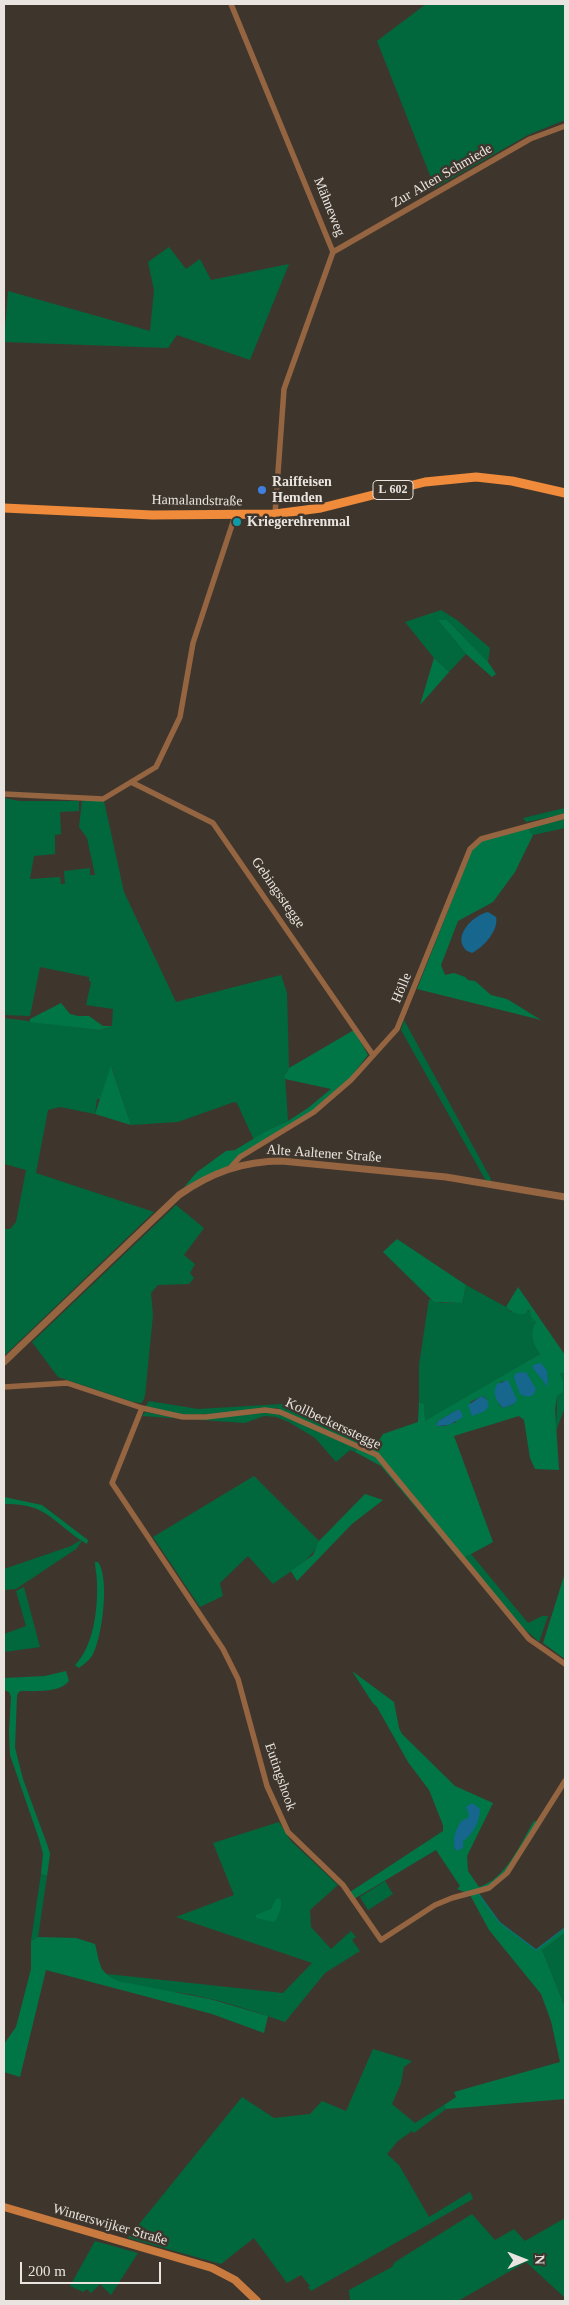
<!DOCTYPE html>
<html>
<head>
<meta charset="utf-8">
<style>
	body { margin:0 }
	#map { position:relative; width:569px; height:2305px; overflow:hidden; background:#3e362d; font-family:Georgia,serif }
	canvas { display:block }
	.frame { position:absolute; inset:0; border:5px solid #e9e4df; pointer-events:none }
	.north { position:absolute; left:499px; top:2235px; width:50px; height:50px; -webkit-text-stroke:4px #3e362d; paint-order:stroke; rotate:89deg; font-size:14px; font-weight:700; line-height:20px; text-align:center; color:#e9e4df }
	.north::after { content:''; display:block; margin:auto; width:18px; height:22px; background:#e9e4df; clip-path:polygon(50% 0,100% 100%,50% 72%,0 100%) }
	.scale { position:absolute; left:20px; top:2262px; width:141px; height:22px; box-sizing:border-box; border:2px solid #e9e4df; border-top:0; padding-left:6px; font-size:15px; line-height:18px; white-space:nowrap; color:#e9e4df; -webkit-text-stroke:4px #3e362d; paint-order:stroke }
</style>
</head>
<body>
<div id="map">
<canvas width="569" height="2305"></canvas>
<div class="frame"></div>
<div class="north">N</div>
<div class="scale">200 m</div>
</div>
<script>
const ctx = document.querySelector('canvas').getContext('2d');
ctx.lineJoin = 'round';
function paint(path, color) {
  ctx.fillStyle = color;
  ctx.fill(path, 'evenodd');
}
function stroke(path, color, width, dash) {
  ctx.strokeStyle = color;
  ctx.lineWidth = width;
  ctx.lineCap = dash ? 'butt' : 'round';
  ctx.setLineDash(dash || []);
  ctx.stroke(path);
}
function drawText(font, color, halo, rows, align = 'center') {
  ctx.font = font + ' Georgia,serif';
  ctx.lineWidth = 5;
  ctx.setLineDash([]);
  ctx.textBaseline = 'middle';
  ctx.strokeStyle = halo;
  ctx.fillStyle = color;
  for (const [text, x, y, turn = 0] of rows) {
    ctx.save();
    ctx.translate(x, y);
    ctx.rotate((+turn || 0) * Math.PI / 180);
    ctx.textAlign = isNaN(turn) ? turn : align;
    if (halo) ctx.strokeText(text, 0, 0);
    ctx.fillText(text, 0, 0);
    ctx.restore();
  }
}
const green = new Path2D(`
	M426 4H565V120L528 135 435 188 377 41Z
	M169 247 186 269 200 259 211 280 289 264 250 360 177 335 168 348 4 342 8 291 150 331 154 290 148 262Z
	M441 610 457 620 490 648 488 662 447 620 439 621 466 654 449 672 434 658 405 622Z
	M4 798 19 801H79V811L60 812 61 834 55 835V854L34 856 30 879 60 877 61 884H65L64 871 90 868V875H95L87 838 79 827 82 801H104L124 892 176 1002 281 975 287 993 289 1068 285 1075 288 1121 268 1130 254 1140 237 1103 234 1102 178 1122 131 1125 112 1068 108 1100 97 1099 95 1114 60 1107 48 1110 36 1173 154 1212 4 1356V1229H10L16 1222 26 1170 4 1164V1018L100 1030 112 1026 113 1009 86 1005 91 982 89 981V977L40 967 30 1016 4 1015Z
	M565 808V814L526 822 523 818Z
	M565 819V828L533 835 528 828Z
	M404 1020 491 1179V1182L486 1181 401 1030Z
	M176 1205 204 1228 184 1255 195 1264 190 1273 194 1278 189 1284 158 1285 151 1293 153 1315 145 1396 142 1403 133 1402 58 1377 32 1342Z
	M466 1285 506 1307 511 1312 530 1311 536 1322 537 1348 540 1354 425 1422 424 1404 419 1402V1365L429 1299 441 1303H462Z
	M565 1372V1407L556 1431 557 1396 563 1392 560 1374Z
	M149 1401 198 1409 282 1404 360 1440 357 1445 277 1408 214 1414 187 1415 152 1410 145 1407Z
	M145 1412 177 1418 276 1412 356 1448 355 1452 350 1450 336 1462 315 1438 289 1422 276 1417 264 1416 245 1423 142 1416Z
	M254 1476 319 1541C313 1560 289 1572 273 1584L248 1556 220 1583 223 1596 200 1607 153 1537Z
	M81 1540 82 1541 76 1549 16 1589 4 1590V1569L71 1546Z
	M471 1554 528 1623 542 1616H548L539 1642 519 1624 464 1558Z
	M24 1587 40 1647 4 1652V1634L26 1626 16 1591Z
	M279 1822 291 1841 338 1885 310 1910 311 1927 331 1949 351 1931 356 1937 352 1940 360 1951 325 1973 285 2022C254 2011 221 2000 188 1994 165 1990 125 1989 107 1974L283 1993 312 1963 176 1917 234 1895 213 1843Z
	M41 1874 47 1876 38 1937 31 1941Z
	M385 1881 393 1894 368 1910 360 1897Z
	M565 1933V2007L542 1950Z
	M373 2049 412 2061 404 2067 401 2083 392 2104 415 2123 444 2105 446 2109 414 2133 412 2131 398 2141 387 2154 399 2165 429 2217 470 2192 473 2199 311 2291 308 2287 310 2286 301 2275 287 2283 254 2238 221 2264 128 2238 242 2097 274 2118 310 2114 322 2101 346 2111Z
	M472 2214 495 2240 514 2229 525 2241 565 2218V2298L526 2262 458 2301H350L349 2290 392 2267 395 2262Z
	M95 2241 138 2253 111 2295 100 2284 91 2293 87 2289 83 2292 70 2286Z`);
const forest = new Path2D(`
	M438 620H447L488 662 496 674 492 677 466 654Z
	M434 658 449 672 420 705Z
	M528 828 533 835 515 872 493 902 458 921 441 965 445 975 454 973 465 977 468 980 475 981 491 995 507 999 541 1020 417 989 472 850 482 840Z
	M61 1003 70 1014 78 1016H89L103 1026H112L100 1030 30 1022V1019Z
	M354 1030 368 1055 350 1078 313 1111 230 1165 184 1187 197 1172 226 1151 235 1150 268 1130 288 1121 308 1108 331 1089 285 1079V1075L289 1068Z
	M111 1066 131 1125 95 1114Z
	M397 1239 466 1285 462 1303 434 1302 383 1252Z
	M518 1287 565 1355V1372L560 1374 563 1382V1392L557 1396 555 1409 559 1470 535 1469 530 1458 524 1420 519 1416 454 1436 493 1542 460 1560 381 1466 355 1452 360 1440 375 1447 383 1434 418 1422 419 1402 424 1404 425 1421 540 1354C533 1343 529 1334 536 1322L531 1317 530 1311 528 1310 525 1314C516 1314 512 1313 506 1307ZM505 1381 514 1404 503 1408 499 1404 500 1382ZM483 1396 487 1400V1407L475 1415 470 1402ZM457 1410 456 1422 445 1426H436L438 1421Z
	M365 1494 383 1500 352 1524 297 1581 291 1571 313 1555 319 1541Z
	M4 1497 42 1505 84 1537 88 1540 87 1544C53 1524 49 1503 4 1504Z
	M95 1562H98C110 1578 102 1637 93 1654 90 1660 84 1664 79 1668L75 1665C94 1646 98 1608 97 1582 97 1575 95 1569 95 1562Z
	M565 1573V1659L543 1643Z
	M66 1671 69 1681C60 1693 34 1691 20 1691L17 1695 15 1748 23 1779 48 1847 50 1854 47 1876 41 1874 43 1854 39 1839 10 1755 9 1731 11 1697 9 1692 4 1690V1678L45 1676Z
	M352 1671 394 1702 399 1728 402 1734 455 1786 493 1803 467 1856 468 1871 479 1887C506 1879 520 1844 534 1821L538 1822 506 1871 495 1884 467 1893 457 1889 460 1886 436 1850 354 1899 350 1892 443 1831V1825L429 1790 408 1762 377 1707 372 1702Z
	M479 1893 500 1922 536 1949 565 1927V1933L542 1950 565 2007V2099L446 2109 444 2105 456 2097 454 2092 560 2062 551 2021 541 1994 489 1930 470 1895Z
	M280 1898C283 1904 279 1917 274 1922L256 1918V1915L271 1909 276 1899Z
	M38 1937 76 1938 95 1944C101 1967 98 1973 122 1982L210 1999 268 2016 264 2033 212 2014 46 1970 20 2077 4 2072V2044L16 2027 31 1969V1941Z`);
const water = new Path2D(`
	M488 912 496 917C499 930 484 947 472 953L467 951C451 937 473 915 488 912Z
	M541 1363 547 1371 548 1387 533 1368V1365Z
	M526 1372 536 1389 533 1395 528 1397 520 1394 514 1377 516 1373Z
	M508 1380 517 1400 514 1404 503 1408C496 1401 492 1393 497 1384Z
	M482 1396 487 1400 489 1406 485 1411 472 1416 468 1405Z
	M457 1410H460L463 1417 449 1425 436 1426 438 1421Z
	M472 1803 480 1809C480 1820 473 1835 463 1841V1848L456 1851C451 1840 456 1830 461 1821L468 1818 469 1814 466 1807Z`);
const stream = new Path2D(`
	M479 1895 500 1923 536 1950 565 1928`);
const minor = new Path2D(`
	M231 4 333 252 284 389 275 514
	M333 252 530 139 565 126
	M131 782 213 823 373 1055
	M4 794 103 799 156 767 180 717 193 643 235 516
	M231 1167 240 1157 314 1112 351 1080 397 1029 470 849 481 839 565 816
	M4 1387 67 1383 142 1408 183 1417H206L265 1410 280 1412 377 1455 529 1639 565 1664
	M142 1408 112 1483 223 1649 238 1679 267 1786 288 1832 343 1885 381 1940 435 1905 452 1898 489 1888 507 1873 565 1781`);
const tertiary = new Path2D(`
	M4 1362 179 1195C211 1173 242 1161 282 1161L446 1177 565 1197`);
const secondary = new Path2D(`
	M4 2207 212 2268 235 2280 257 2301`);
const primary = new Path2D(`
	M4 508 152 515 275 514 321 508 425 482 476 477 512 481 565 493`);
const markers = [
	[262,490,5,"#3f7fe0"],
	[237,522,5,"#0f9aa8"]
];
const shields = [
	[393,490,40]
];
const shieldNames = [
	["L 602",393,490]
];
const streetNames = [
	["Zur Alten Schmiede",442,176,-30],
	["Mähneweg",329,207,68],
	["Hamalandstraße",197,501,1],
	["Gebingsstegge",278,893,55],
	["Hölle",402,988,-68],
	["Alte Aaltener Straße",324,1154,4],
	["Kollbeckersstegge",333,1424,25],
	["Eutingshook",280,1777,71],
	["Winterswijker Straße",110,2225,16]
];
const poiNames = [
	["Raiffeisen",272,482],
	["Hemden",272,498],
	["Kriegerehrenmal",247,522]
];
paint(green, '#01683d');
paint(forest, '#007646');
paint(water, '#16668d');
stroke(stream, '#16668d', 1);
stroke(minor, '#956441', 5.5);
stroke(tertiary, '#956441', 7);
stroke(secondary, '#c87a3f', 8);
stroke(primary, '#ef8b3b', 9);
for (const [x, y, r, color] of markers) {
  const dot = new Path2D();
  dot.arc(x, y, r, 0, 2 * Math.PI);
  ctx.fillStyle = color;
  ctx.fill(dot);
  stroke(dot, '#3e362d', 2);
}
for (const [x, y, w] of shields) {
  const box = new Path2D();
  box.roundRect(x - w / 2, y - 9.5, w, 19, 4);
  ctx.fillStyle = '#3e362d';
  ctx.fill(box);
  stroke(box, '#e9e4df', 1);
}
drawText('bold 12px', '#e9e4df', null, shieldNames);
drawText('14px', '#e9e4df', '#3e362d', streetNames);
drawText('bold 14px', '#e9e4df', '#3e362d', poiNames, 'left');
</script>
</body>
</html>
